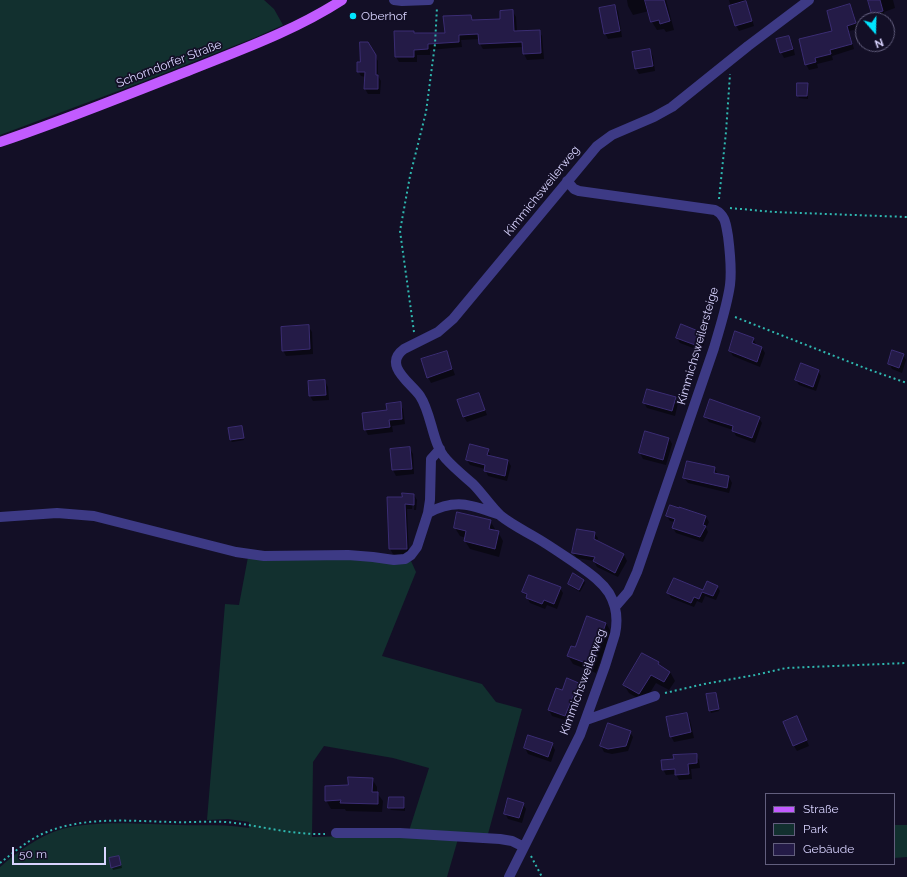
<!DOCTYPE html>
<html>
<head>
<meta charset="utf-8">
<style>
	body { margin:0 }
	#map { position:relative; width:907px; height:877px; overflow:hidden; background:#130f26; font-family:Raleway,sans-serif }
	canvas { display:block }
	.legend { position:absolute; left:765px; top:793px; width:130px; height:72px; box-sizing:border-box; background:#130f26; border:1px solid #625e7d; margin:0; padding:5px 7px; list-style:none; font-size:12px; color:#d9d4ff }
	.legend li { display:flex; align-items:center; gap:8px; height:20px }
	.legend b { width:20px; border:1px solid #625e7d }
	.north { position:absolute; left:855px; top:12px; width:40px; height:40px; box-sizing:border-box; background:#130f26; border:1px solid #625e7d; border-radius:50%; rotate:160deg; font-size:11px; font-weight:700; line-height:16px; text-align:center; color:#d9d4ff }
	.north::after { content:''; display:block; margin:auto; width:14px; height:18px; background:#00e5ff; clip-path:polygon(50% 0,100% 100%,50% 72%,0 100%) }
	.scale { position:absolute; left:12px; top:847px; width:94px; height:18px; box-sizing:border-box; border:2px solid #d9d4ff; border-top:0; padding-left:5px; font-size:12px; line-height:14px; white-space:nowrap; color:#d9d4ff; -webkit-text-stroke:3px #130f26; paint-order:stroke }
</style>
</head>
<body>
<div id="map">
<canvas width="907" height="877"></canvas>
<ul class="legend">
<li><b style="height:5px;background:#c25bff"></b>Straße</li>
<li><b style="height:11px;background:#12302f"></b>Park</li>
<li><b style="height:11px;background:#241b47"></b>Gebäude</li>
</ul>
<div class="north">N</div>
<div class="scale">50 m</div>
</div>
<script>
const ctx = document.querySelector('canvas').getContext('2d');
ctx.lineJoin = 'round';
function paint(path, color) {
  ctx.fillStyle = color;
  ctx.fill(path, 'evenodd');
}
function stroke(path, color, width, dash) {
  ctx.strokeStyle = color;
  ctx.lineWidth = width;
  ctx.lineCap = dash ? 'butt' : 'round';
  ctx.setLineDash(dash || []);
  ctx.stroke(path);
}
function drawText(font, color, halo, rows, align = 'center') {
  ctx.font = font + ' Raleway,sans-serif';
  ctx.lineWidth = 3.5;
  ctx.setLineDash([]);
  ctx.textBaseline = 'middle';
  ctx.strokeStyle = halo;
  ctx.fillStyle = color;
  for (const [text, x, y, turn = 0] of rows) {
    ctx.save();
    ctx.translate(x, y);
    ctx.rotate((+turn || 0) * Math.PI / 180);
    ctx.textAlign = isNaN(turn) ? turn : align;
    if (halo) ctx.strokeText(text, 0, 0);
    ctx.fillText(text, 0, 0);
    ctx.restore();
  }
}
const green = new Path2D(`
	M0 0H264L274 9 283 25 254 38 137 84 0 135Z
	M248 557 323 558 407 563 411 561 416 572 382 656 482 684 496 702 522 709 488 834 458 839 447 877H0V867C19 851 38 836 62 829 95 820 144 824 178 825 202 826 225 824 249 828V822L228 819 207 820 225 604 239 605ZM324 746 393 758 429 768 409 831 380 835 312 837 313 762Z
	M894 825H907V857L894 858Z`);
const shadow = new Path2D(`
	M627 0H666L674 30 666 32 664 29 657 30 652 22 649 11 633 15 628 6Z
	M729 0H746L754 26 739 31 736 25Z
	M869 0H893L895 8 884 12 885 16 876 19Z
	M850 5 853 11 858 29 849 31 854 49 832 56 833 60 817 64 818 68 809 70 806 64 834 31Z
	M615 6 618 11 622 37 608 39 605 33Z
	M513 12 516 17 517 32 539 31 542 36 544 59 527 60 524 54 523 47 483 49 480 44V39L461 40 462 47 430 50V55H417V62H399L396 57 413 32 415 34H446L471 16 473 21 501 20Z
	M789 37 792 42 795 55 784 58 781 52Z
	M367 43 378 61V76L381 81 380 94H368L365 89 366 77 361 76 358 71Z
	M649 50 653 56 655 71 639 74 636 69 633 53Z
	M798 84H807L808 86V99L799 98 798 96Z
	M308 326 312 332 313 354 286 356 283 350Z
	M703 334 706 339 701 351 680 343 677 338Z
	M753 338 756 344 755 346 762 348 765 353 760 367 733 356 730 351Z
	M446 352 449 358 455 375 431 383 428 377Z
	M903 354 906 360 902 373 892 369 889 363Z
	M818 371 821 376 816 391 799 385 796 380Z
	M325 381 328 387 329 400 313 401 310 396Z
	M479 394 487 415 467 422 464 417Z
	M675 397 678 403 675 416 647 408 644 403Z
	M400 404 403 409 405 424 392 426 393 432 368 435 365 429 388 411Z
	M705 417 759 418 762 423 755 443 736 436 733 430 709 422Z
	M241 427 244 440 232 442 230 440Z
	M669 438 672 444 666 465 643 459 640 453Z
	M410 449 413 454 414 474 396 476 393 470 391 450Z
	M488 450 491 457 508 461 511 466 507 481 488 476 485 469 470 465 467 460Z
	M714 468 718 474 729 477 732 483 729 493 688 483 684 478Z
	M414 495 417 500 416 510H414L415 498H413L412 509H407L409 554H393L390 549 388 498H403Z
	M667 516 706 517 709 522 706 528 708 532 703 542 676 533 673 528 675 522 670 521Z
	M490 521 495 529V531L498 532 503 541 499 557 470 549 465 541 466 538 460 536 455 528Z
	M594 533 598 538 597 541 624 555 627 561 618 577 597 567 594 561 577 558 573 553Z
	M584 581 585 583 580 592 570 586 569 584Z
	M717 586 720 591 716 600 705 596 702 603 697 601 694 607 671 598 668 593 704 591Z
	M560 588 563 593 557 609 547 605 545 609 530 603 524 592Z
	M606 623 611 632 596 673 573 664 568 656Z
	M658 663 660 667 670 672 675 681 669 690 656 683 644 702 629 693 624 685Z
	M580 685 584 691 579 702 576 701 568 721 552 716 549 710 562 692Z
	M716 696 719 711 711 713 710 710Z
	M686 714 690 720 694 738 674 742 671 736Z
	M799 723 809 746 797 751 794 746Z
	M630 732 633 737 628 751 612 754 604 752 601 746Z
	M529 736 552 744 555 750 551 762 528 754 525 748Z
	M696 755 699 760 700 768 691 769 692 779 679 780 676 774 666 775 663 769 675 760Z
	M372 779 377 787V793L383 801 382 812 346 811 345 809H331L326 800 349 786Z
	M404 798 405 801V811L391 810 389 808Z
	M523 804 526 809 522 823 508 819 505 813Z
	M119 857 122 868 113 870 112 867Z`);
const building = new Path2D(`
	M645 0H664L670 21 660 24 659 20 651 22Z
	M868 0H880L883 11 872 14Z
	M746 1 752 21 735 26 729 6Z
	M850 4 856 23 847 26 852 44 830 50 831 54 815 58 816 62 805 65 799 39 832 31 827 11Z
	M615 5 620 31 604 34 599 8Z
	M513 10 514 31 540 30 541 53 523 54 522 42 479 44 478 34 459 35V42L428 44V49L414 50V57H395L394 31H414V33H445L443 16 471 15 472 20 500 19V11Z
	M789 36 793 49 780 53 776 39Z
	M360 42H368L376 55V75H378V89H364L365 72H357V62H360Z
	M650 49 653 66 635 69 632 52Z
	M797 83H808L807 96H797Z
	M681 324 703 333 698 346 676 338Z
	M309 325 310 349 282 351 281 327Z
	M735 331 754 338 752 343 762 347 757 362 729 351Z
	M892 350 904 354 899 368 888 364Z
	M447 351 452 369 427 378 421 359Z
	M801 363 819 370 813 387 795 380Z
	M325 380 326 395 309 396 308 381Z
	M647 389 676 397 672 411 643 403Z
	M479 393 485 410 463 417 457 400Z
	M710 399 760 417 752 438 732 431 733 426 704 417Z
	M401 402 402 419 389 420 390 427 364 430 362 413 387 410 386 404Z
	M242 426 244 438 230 440 228 428Z
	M645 431 669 438 663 460 639 453Z
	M470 444 489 449 487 455 508 460 505 476 484 471 485 465 466 460Z
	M410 447 412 469 392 470 390 449Z
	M687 461 715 467 714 473 729 476 727 488 683 478Z
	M402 493 414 494V505L405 504 407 549H389L387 497H402Z
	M670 505 679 508V507L706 516 703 525 706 526 700 537 672 528 675 519 666 516Z
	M457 512 491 520 489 529 499 531 495 549 464 541 466 531 454 528Z
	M577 529 595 532 594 539 624 554 615 573 593 561 595 557 572 553Z
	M573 573 584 580 579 590 568 584Z
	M529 575 561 587 554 604 544 600 542 604 526 598 527 594 522 592Z
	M674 578 703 590 707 581 718 586 713 596 702 592 699 599 694 597 691 603 667 593Z
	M587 616 606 623 591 665 567 656 571 646 575 647Z
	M642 653 659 662 658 664 670 672 664 682 651 675 639 694 623 685Z
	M567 678 581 684 576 697 573 696 565 716 548 710 556 688 562 690Z
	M716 693 719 709 709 711 706 694Z
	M687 713 691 732 670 737 666 717Z
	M797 716 807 740 793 746 783 722Z
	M608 723 631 731 626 746 608 749 600 746Z
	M528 735 553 743 548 757 524 748Z
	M697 754V763L688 764 689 774 675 775V769L662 770 661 760 674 759 673 755Z
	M348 777 373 778 372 792H378V804L340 803 341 800 325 801V786L348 785Z
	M389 797H404V808H388Z
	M508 798 524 803 519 818 504 814Z
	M119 856 121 865 111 868 109 858Z`);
const path = new Path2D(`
	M719 199 726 132 730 74
	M730 208 774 212 907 217
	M735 317 870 370 907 383
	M414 332 400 231 410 176 426 112 435 44 437 7
	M665 693 704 684 755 675 786 668 907 663
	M531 856 542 877
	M0 863C13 853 27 841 42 834 82 816 129 821 171 822 192 823 214 820 235 823 265 827 295 835 325 834`);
const minor = new Path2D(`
	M394 0 402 1 429 0
	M567 181 574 189 579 191 715 210C726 215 726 226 728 236 730 252 732 269 730 285 727 306 720 327 714 348L637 572 628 592 615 607
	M428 513C456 498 472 505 500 515
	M0 517 57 513 94 516 236 552 264 556 348 555 373 557 394 560 405 559 411 555 417 547 428 513 430 500 431 459 440 449
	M586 720 655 696
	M336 833H400L500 839 512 841 524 847
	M509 877 580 735 605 666 615 634C618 620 616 605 609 593 601 581 589 573 578 565 563 555 549 545 535 537 523 530 511 524 501 516 491 507 483 494 473 484 464 476 454 468 446 459 432 444 432 414 420 396 411 383 382 365 404 349L438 332 453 319 597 146 612 135 654 117 672 107 748 46 809 0`);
const major = new Path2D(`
	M0 142C63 121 126 95 188 71 240 50 294 31 342 0`);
const markers = [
	[353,16,4,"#00e5ff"]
];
const poiNames = [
	["Oberhof",361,16]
];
const streetNames = [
	["Schorndorfer Straße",169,64,-21],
	["Kimmichsweilerweg",542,191,-51],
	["Kimmichsweilersteige",698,346,-74],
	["Kimmichsweilerweg",583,682,-70]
];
paint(green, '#12302f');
paint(shadow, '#0007');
paint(building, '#241b47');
stroke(building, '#3b2d73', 1);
stroke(path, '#2fb8b0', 2, [2, 3]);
stroke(minor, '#3d3a85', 10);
stroke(major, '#c25bff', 10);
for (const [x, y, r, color] of markers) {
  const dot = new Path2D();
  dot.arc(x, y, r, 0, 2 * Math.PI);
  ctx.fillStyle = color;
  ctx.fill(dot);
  stroke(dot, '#130f26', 1.5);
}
drawText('12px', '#d9d4ff', '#130f26', poiNames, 'left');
drawText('12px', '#d9d4ff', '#130f26', streetNames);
</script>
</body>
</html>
